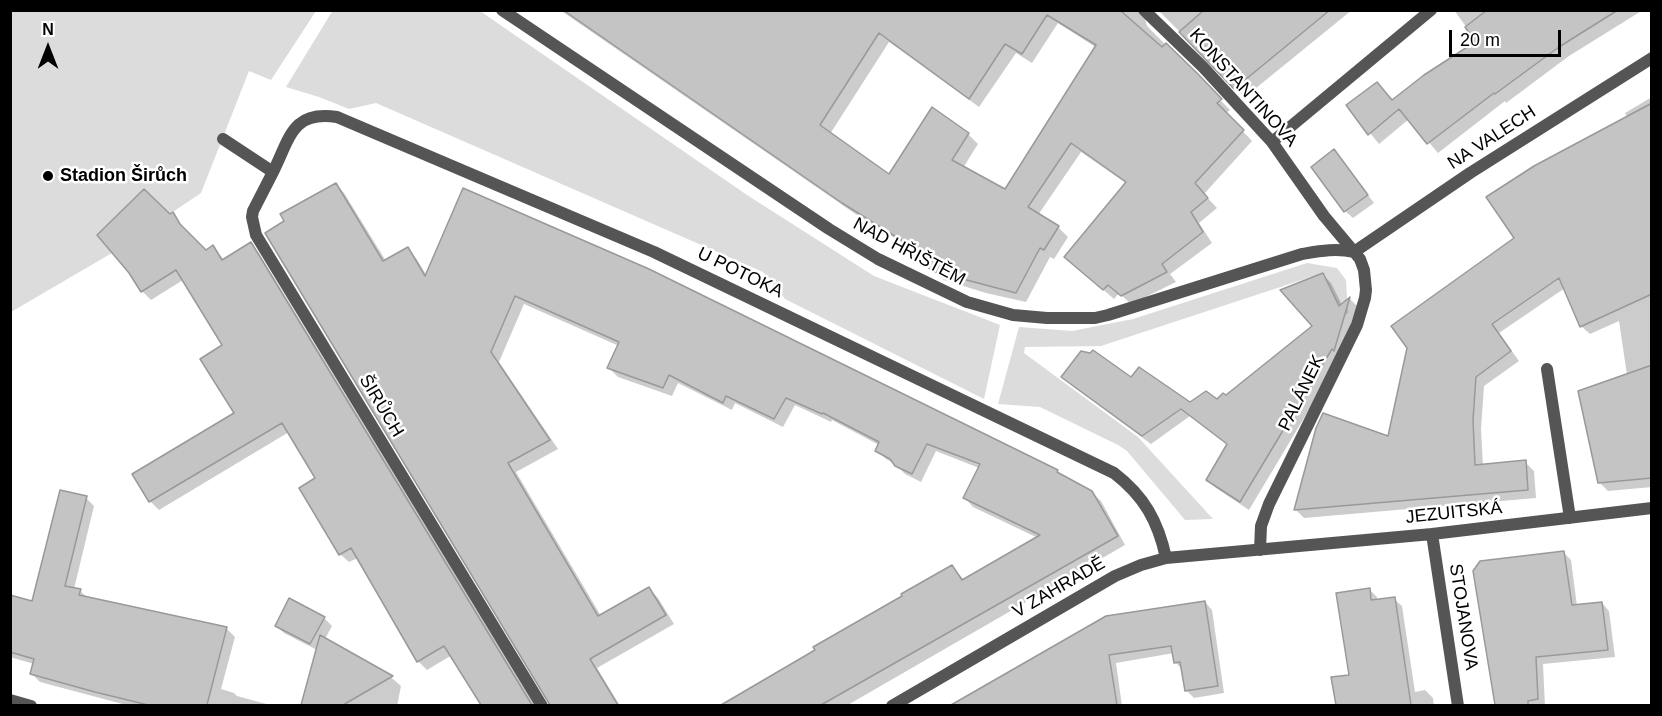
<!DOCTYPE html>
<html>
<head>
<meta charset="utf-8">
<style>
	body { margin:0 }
	#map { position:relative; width:1662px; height:716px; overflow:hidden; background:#fff; font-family:Arial,sans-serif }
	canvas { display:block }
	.frame { position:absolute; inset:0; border:12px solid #000; pointer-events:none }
	.north { position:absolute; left:18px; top:18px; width:60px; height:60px; -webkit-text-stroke:4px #fff; paint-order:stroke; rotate:0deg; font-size:16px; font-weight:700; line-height:24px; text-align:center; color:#000 }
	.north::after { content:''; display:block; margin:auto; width:21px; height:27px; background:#000; clip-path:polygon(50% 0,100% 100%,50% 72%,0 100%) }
	.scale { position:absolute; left:1449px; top:30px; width:112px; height:27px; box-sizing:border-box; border:3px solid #000; border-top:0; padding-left:8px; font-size:18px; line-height:21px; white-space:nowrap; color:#000; -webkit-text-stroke:4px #fff; paint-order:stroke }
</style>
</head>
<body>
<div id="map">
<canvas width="1662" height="716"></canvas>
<div class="frame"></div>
<div class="north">N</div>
<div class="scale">20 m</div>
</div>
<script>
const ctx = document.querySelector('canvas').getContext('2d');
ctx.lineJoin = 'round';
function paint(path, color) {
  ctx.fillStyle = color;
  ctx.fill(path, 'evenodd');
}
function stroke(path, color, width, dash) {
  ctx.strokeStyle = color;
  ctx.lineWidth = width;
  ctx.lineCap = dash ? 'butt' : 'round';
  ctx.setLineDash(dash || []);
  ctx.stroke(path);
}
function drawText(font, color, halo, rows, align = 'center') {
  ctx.font = font + ' Arial,sans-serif';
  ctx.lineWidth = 5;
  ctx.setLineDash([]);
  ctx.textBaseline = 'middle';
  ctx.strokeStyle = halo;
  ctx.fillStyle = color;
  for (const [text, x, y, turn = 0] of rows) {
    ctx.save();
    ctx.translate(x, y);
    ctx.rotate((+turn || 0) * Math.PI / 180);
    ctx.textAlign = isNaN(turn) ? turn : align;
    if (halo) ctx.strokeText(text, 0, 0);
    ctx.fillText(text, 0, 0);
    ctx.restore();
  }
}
const green = new Path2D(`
	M333 10 480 11 747 195 874 276 1000 325 984 399 785 299 763 272 376 103 349 109 319 97 286 87Z
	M11 11H316L271 80 249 71 201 193 112 253 11 312Z
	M1307 263 1337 268 1346 280 1348 313 1341 318 1320 274 1101 346 1025 347 1024 353 1138 437 1213 519 1185 520 1127 451 1118 445 1040 407 998 404 1019 327 1072 331 1133 319Z`);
const shadow = new Path2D(`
	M560 10H1352L1245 97 1161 13 1156 11 1148 13 1145 19 1147 26 1230 110 1226 113 1252 141 1204 194 1217 208 1199 223 1212 243 1170 274 1176 282 1131 304 1119 293 1114 299 1076 266 1127 184 1081 152 1038 215 1058 227 1068 237 1054 259 1050 257 1026 302 986 293 944 280 922 263 914 250 854 213ZM1058 23 1097 48 1006 191 963 168 978 144 968 134 890 176 830 134 889 42 979 107 1016 53 1032 63Z
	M1454 10H1643L1569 56 1506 103 1505 101 1438 153 1409 119 1379 144 1348 106 1377 84 1393 101 1477 42Z
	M1652 97V487L1608 491 1599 482 1627 375 1619 321 1590 334 1581 326 1565 288 1499 333 1519 361 1484 386 1481 429 1483 466 1525 462 1534 471 1536 498 1304 518 1296 510 1317 428 1389 438 1516 239 1628 118 1625 113Z
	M1334 151 1374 203 1353 218 1345 211Z
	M335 184 344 193 386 261 407 249 416 258 427 276 464 190 1057 471 1062 477 1091 492 1101 501 1125 545 846 706H733L952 566 964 580 1038 538 973 507 965 498 979 468 936 451 921 482 905 474 895 464 886 459 877 450 879 445 832 420 831 422 795 405 783 427 735 403 732 410 678 383 672 396 618 377 609 368 619 346 524 304 499 362 558 449 516 472 601 616 649 589 658 598 674 624 597 668 620 706H550L551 701Z
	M173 214 188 234 206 252 213 247 224 260 250 244 259 253 536 706H483L452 655 427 670 418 661 358 558 349 562 340 554 317 478 289 432 159 510 150 501 236 414 224 346 183 280 151 300 142 291 130 272Z
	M1323 275 1331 283 1342 305 1350 299 1358 307 1341 356 1249 510 1216 488 1207 480 1228 445 1190 416 1151 444 1071 385 1063 377 1132 379 1190 404 1217 401 1315 327Z
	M86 498 94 506 74 589 80 591 88 598 226 628 235 637 221 689 234 693 237 696 274 706H130L40 682 32 674 34 664 10 657V597L33 603Z
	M1563 552 1571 560 1577 606 1602 603 1609 611 1615 657 1543 664 1545 706H1496L1475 572Z
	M1369 589 1377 597V601L1394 599 1402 606 1415 692 1425 690 1433 698 1434 706H1337L1333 678 1350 676Z
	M290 600 324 618 332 626 325 639 393 679 401 686 397 706H302L317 650 284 633 276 626Z
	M1205 602 1212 610 1224 693 1194 698 1186 690 1183 670 1175 662 1174 653 1116 663 1122 706H956L1107 618Z`);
const building = new Path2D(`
	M563 10 1121 11 1162 47 1166 43 1197 73 1222 99 1217 103 1244 130 1195 183 1208 198 1191 212 1203 232 1162 264 1167 272 1121 296 1108 285 1103 290 1064 257 1126 182 1071 143 1028 207 1059 226 1044 250 1040 248 1016 293 932 271 910 253 914 248 842 203ZM1047 15 1096 45 1005 189 952 160 969 133 932 107 889 174 820 125 879 33 969 99 1005 44 1022 54Z
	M1204 10H1330L1234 89 1179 32Z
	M1487 10H1618L1559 47 1495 94 1494 93 1427 144 1399 109 1368 135 1346 105 1377 82 1392 100 1424 75 1475 42 1465 27Z
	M1652 103V294L1580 327 1559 278 1492 324 1511 351 1476 377 1473 420 1475 465 1526 460 1528 490 1294 510 1316 428 1323 413 1388 436 1407 348 1391 326 1514 238 1486 197 1534 166Z
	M1334 149 1368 195 1344 212 1311 167Z
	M336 183 383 261 408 247 425 276 463 188 649 269 1058 470 1057 472 1092 491 1118 536 821 705H721L815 650 813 647 902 596 901 594 952 565 962 580 1040 535 963 498 980 464 927 444 912 474 895 466 890 459 875 451 879 442 823 413 822 414 786 398 774 419 726 396 723 403 669 375 663 388 607 368 619 342 515 296 491 352 550 440 508 463 598 616 649 587 666 615 590 659 618 705H550L265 233 284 221 280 214Z
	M144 189 170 214 173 212 180 224 206 250 213 245 222 260 251 242 532 705H481L444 646 417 662 351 548 339 555 299 488 315 478 282 423 149 502 132 474 234 413 200 359 222 345 176 270 141 292 129 273 97 235Z
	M1323 273 1339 306 1350 297 1334 351 1332 349 1240 502 1206 480 1227 444 1181 409 1142 436 1061 377 1081 351 1090 353 1093 350 1131 377 1139 367 1190 402 1206 391 1217 399 1223 393 1226 395 1312 326 1280 290Z
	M1652 365V478L1598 483 1578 391Z
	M60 490 87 496 65 586 81 589 79 595 227 627 207 705H148L95 692 30 674 34 659 10 652V595L32 601Z
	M1564 551 1572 605 1602 602 1608 650 1536 657 1538 699 1528 701V705H1495L1473 571 1480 561Z
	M1370 588 1371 600 1395 597 1411 705H1336L1331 677 1349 675 1336 593Z
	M289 598 325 617 310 644 275 626Z
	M1205 601 1218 686 1185 691 1180 662 1174 663 1171 646 1109 655 1117 705H951L1106 616Z
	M320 635 393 676 343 705H301Z`);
const minor = new Path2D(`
	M502 10 829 229 878 259 967 302 1013 315 1047 318H1095L1108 315 1302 254C1320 251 1336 248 1354 252
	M1144 10 1203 67 1272 142 1324 216 1360 259 1364 270 1366 290 1365 298 1357 325 1269 504 1261 526 1260 550
	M223 139 273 172 253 211 252 217 256 235 542 706
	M1272 142 1431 10
	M273 172C290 138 292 110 337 117L654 252 1114 473C1144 496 1158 521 1166 558
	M1354 252 1470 173 1652 58
	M1547 369 1570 518
	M1432 534 1458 706
	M10 700 31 706
	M892 706 1115 576 1141 565 1166 558 1432 534 1652 508`);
const markers = [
	[48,176,6,"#000"]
];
const streetNames = [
	["KONSTANTINOVA",1243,88,48],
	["NA VALECH",1492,138,-33],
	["NAD HŘIŠTĚM",909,252,28],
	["U POTOKA",740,273,26],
	["PALÁNEK",1302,393,-64],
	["ŠIRŮCH",381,406,59],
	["JEZUITSKÁ",1454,513,-6],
	["V ZAHRADĚ",1059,588,-30],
	["STOJANOVA",1463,617,81]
];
const poiNames = [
	["Stadion Širůch",60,176]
];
paint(green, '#dcdcdc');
paint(shadow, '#0003');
paint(building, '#c4c4c4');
stroke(building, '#999', 1.5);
stroke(minor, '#555', 12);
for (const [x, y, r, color] of markers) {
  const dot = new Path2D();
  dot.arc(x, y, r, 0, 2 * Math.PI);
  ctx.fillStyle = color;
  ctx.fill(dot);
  stroke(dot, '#fff', 2);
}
drawText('18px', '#000', '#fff', streetNames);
drawText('bold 18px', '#000', '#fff', poiNames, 'left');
</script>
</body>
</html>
